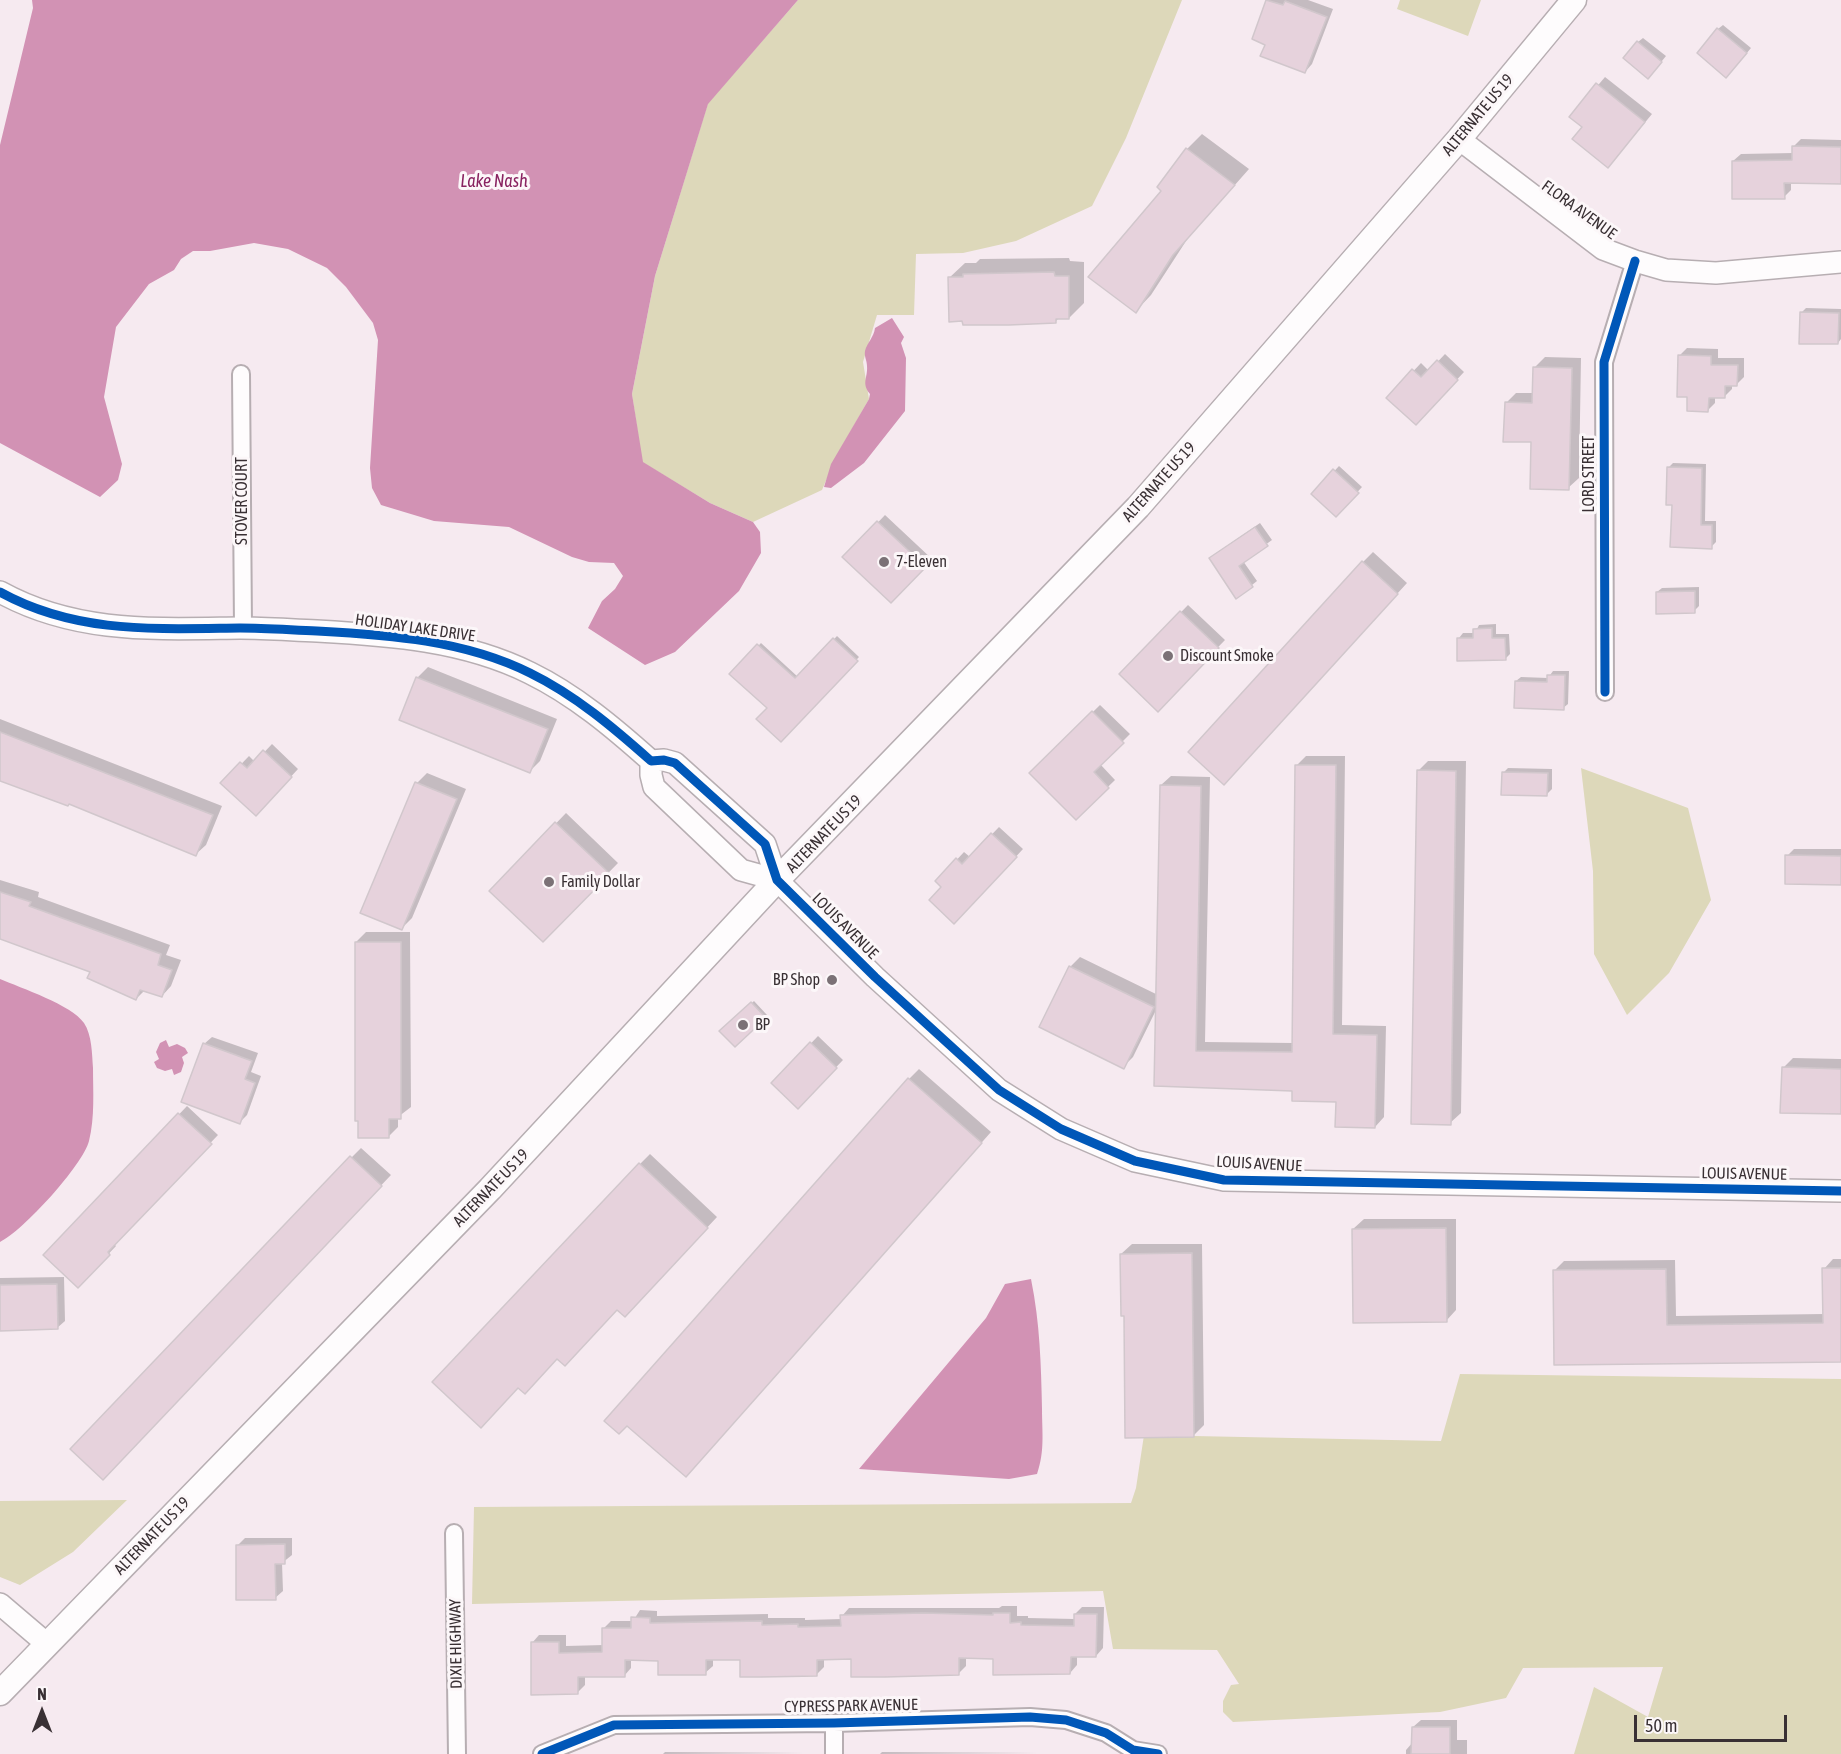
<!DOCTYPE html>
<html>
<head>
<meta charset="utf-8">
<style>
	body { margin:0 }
	#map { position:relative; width:1841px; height:1754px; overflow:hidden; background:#f6eaf0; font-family:"Asap Condensed",sans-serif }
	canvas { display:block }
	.north { position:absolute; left:12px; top:1682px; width:60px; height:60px; -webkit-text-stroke:4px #fcf7f9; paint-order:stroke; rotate:0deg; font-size:16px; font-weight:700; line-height:24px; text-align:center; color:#393034 }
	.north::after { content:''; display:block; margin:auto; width:21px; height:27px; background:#393034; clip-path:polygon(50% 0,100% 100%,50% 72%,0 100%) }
	.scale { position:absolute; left:1634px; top:1715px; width:153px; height:27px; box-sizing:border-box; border:3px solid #393034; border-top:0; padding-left:8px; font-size:18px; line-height:21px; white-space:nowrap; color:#393034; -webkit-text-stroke:4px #fcf7f9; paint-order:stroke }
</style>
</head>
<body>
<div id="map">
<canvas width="1841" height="1754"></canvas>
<div class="north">N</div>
<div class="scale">50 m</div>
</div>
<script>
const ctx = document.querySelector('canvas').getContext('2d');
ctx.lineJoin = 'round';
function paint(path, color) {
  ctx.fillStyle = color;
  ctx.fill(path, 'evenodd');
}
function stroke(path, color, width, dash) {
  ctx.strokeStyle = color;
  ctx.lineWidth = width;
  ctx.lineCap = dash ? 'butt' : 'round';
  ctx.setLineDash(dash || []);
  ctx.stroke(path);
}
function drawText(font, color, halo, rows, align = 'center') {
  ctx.font = font + ' "Asap Condensed",sans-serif';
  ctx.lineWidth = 6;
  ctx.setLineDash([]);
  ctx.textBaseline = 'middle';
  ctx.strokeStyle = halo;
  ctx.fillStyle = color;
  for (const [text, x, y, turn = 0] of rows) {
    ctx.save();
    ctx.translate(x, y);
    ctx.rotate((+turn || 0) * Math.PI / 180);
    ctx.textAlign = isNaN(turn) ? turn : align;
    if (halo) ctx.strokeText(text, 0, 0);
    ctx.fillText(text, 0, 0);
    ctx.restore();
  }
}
const green = new Path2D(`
	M798 0H1182L1126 138 1092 206 1016 241 963 253 916 254 914 315H877L863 362 869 399 836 457 822 490 753 522 710 503 642 462 632 394 655 276 708 103Z
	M1400 0H1481L1468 36 1397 9Z
	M1581 768 1688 808 1711 900 1669 973 1627 1015 1594 954 1593 871Z
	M1460 1374 1841 1379V1754H1574L1594 1687 1648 1717 1663 1667 1523 1668 1506 1698 1440 1712 1233 1722 1223 1712V1701L1231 1685 1239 1684 1217 1650 1113 1649 1103 1591 472 1604 474 1507 1131 1503 1136 1488 1144 1435 1441 1441Z
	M127 1500 73 1552 20 1585 0 1577V1501Z`);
const water = new Path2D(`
	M32 0H798L708 104 655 276 632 394 643 462 710 503 753 522 760 532 761 553 739 591 675 652 645 665 588 628 602 601 615 589 623 576 614 563 589 562 572 557 509 527 434 521 381 505 372 488 370 468 378 340 373 323 346 287 327 268 288 249 254 243 210 251H193L181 259 174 270 149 284 116 327 104 397 122 464 118 480 100 497 0 443V145L33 8Z
	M892 318 904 337 901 343 906 358 905 411 864 463 831 488 824 487 831 464 869 399 870 394C861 383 868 378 867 366 867 360 864 357 865 351 867 343 874 337 875 328Z
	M0 979C21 988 72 1005 84 1023 92 1035 92 1054 93 1068 93 1091 95 1117 89 1141 83 1165 23 1231 0 1242Z
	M166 1040 169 1047 177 1044 185 1048 188 1053 182 1057 184 1063 181 1072 174 1075 172 1069 165 1071 157 1068 154 1062 159 1059 156 1052 160 1043Z
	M1031 1279C1040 1323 1041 1365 1042 1409 1042 1433 1045 1451 1037 1474L1009 1479 859 1469 986 1318 1005 1284Z`);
const shadow = new Path2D(`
	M1268 0H1308L1333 9 1312 64 1305 72 1267 44 1254 38Z
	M1723 25 1751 48 1731 72 1718 29Z
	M1643 38 1666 56 1653 72 1638 42Z
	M1605 77 1652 114 1615 159 1571 117Z
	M1202 134 1249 169 1188 238 1151 295 1136 311 1163 191 1187 149Z
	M1801 139 1841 140V183L1791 182V190L1784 197 1733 161 1741 154 1793 153V147Z
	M1069 258 1070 261 1084 262V303L1069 318H1059L1055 322 949 278 965 263H976L980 259Z
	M1806 308 1841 309V339L1838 343 1801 313Z
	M1687 348 1718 349V358H1744V377L1736 385H1732V389L1724 397 1715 396V403L1708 410 1680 355Z
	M1445 354 1464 372 1423 416 1388 398 1421 363 1429 371Z
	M1545 357 1581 358 1579 478 1568 488 1506 403 1516 393H1534L1535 367Z
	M1673 463 1706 464 1705 521H1716V542L1711 547 1673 504 1668 468Z
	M1339 466 1362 487 1336 515 1313 494Z
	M885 515 932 559 891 601 845 557Z
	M1260 523 1272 540 1243 561 1257 581 1237 597 1215 554Z
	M1373 552 1407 583 1234 773 1363 562Z
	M1699 587V606L1694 611 1657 592 1662 588Z
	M1188 605 1225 640 1158 709 1121 674Z
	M1496 624V634H1509L1510 654 1505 659 1459 638 1463 633H1475L1479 625Z
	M837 636 859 657 781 740 769 708 731 674 761 643 798 677Z
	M428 667 557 719 540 761 530 771 417 678Z
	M1553 671H1569L1568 704 1563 708 1516 681 1521 677 1548 678Z
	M1100 705 1130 734 1100 764 1115 780 1076 818 1031 773Z
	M0 719 222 806 206 845 196 854 70 803 0 780Z
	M272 744 298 769 263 807 223 783 249 756 255 762Z
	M1306 756H1345L1342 1025 1386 1026 1384 1117 1375 1127 1337 1100 1293 1090 1156 1084 1157 1008 1133 1057 1123 1067 1070 967 1080 957 1158 995 1161 785 1171 776 1210 777 1205 1042 1294 1043 1297 765Z
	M1428 761H1466L1461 1113 1450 1123 1418 771Z
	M1508 768 1552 769V789L1547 794 1503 773Z
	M427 773 466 789 412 918 402 928 417 783Z
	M566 813 618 863 543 940 491 891Z
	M999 827 1023 849 962 915 937 881 964 852 970 857Z
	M1794 849H1841V883L1787 856Z
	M0 880 39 892 38 897 170 945 166 955 181 960 171 986 162 996 145 990 136 999 92 971 0 938Z
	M366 932H410L411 1107 398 1117V1127L388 1137 356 942Z
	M754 1001 767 1015 735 1045 722 1031Z
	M818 1036 843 1060 798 1107 773 1083Z
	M212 1037 258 1053 251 1072 261 1076 247 1115 240 1122 204 1044Z
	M1793 1058 1841 1059V1113L1783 1068Z
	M919 1069 991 1132 696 1465 909 1079Z
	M187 1106 218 1135 114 1244 116 1246 78 1286 45 1255Z
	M361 1148 391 1175 113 1468 351 1158Z
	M650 1154 717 1217 635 1305 618 1308 558 1357 640 1164Z
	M1364 1219H1456V1310L1446 1321 1353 1229Z
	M1132 1244H1202L1204 1425 1194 1435 1126 1314 1121 1254Z
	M1833 1259H1841V1361L1556 1363 1554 1271 1564 1261 1675 1260 1676 1316 1824 1314V1269Z
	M64 1277 65 1321 57 1328 0 1329V1278Z
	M245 1538H292V1555L282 1563 283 1591 275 1598 237 1546Z
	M1002 1606H1017V1616H1028V1618L1075 1619V1614L1082 1607H1104L1103 1648 1096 1656 1077 1655V1665L1070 1673 995 1657H966V1666L958 1674 853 1658H824V1667L817 1674 742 1659 713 1658V1666L705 1673 659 1659H631V1668L624 1676 585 1675V1685L578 1692 532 1643 539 1635H566V1646L604 1645V1628L611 1621H633L640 1610 657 1611V1616L768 1614V1618H805V1620L842 1619V1616L849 1608H999Z
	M1421 1720H1457V1740H1467V1754H1406V1750L1413 1742V1727Z
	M665 1752 805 1753 663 1754Z
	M882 1752 1039 1753 880 1754Z`);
const building = new Path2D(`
	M1266 0 1283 5 1285 1 1327 17 1305 73 1260 56 1265 45 1252 39Z
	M1717 28 1747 53 1726 78 1697 53Z
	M1637 41 1662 62 1648 79 1623 58Z
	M1596 83 1645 122 1608 168 1572 139 1582 127 1569 117Z
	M1792 146 1841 147V184L1784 183 1785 199H1732V161L1792 160Z
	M1186 148 1235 185 1173 255 1136 313 1088 277 1161 191 1157 187Z
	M1054 272 1055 276H1069V319H1056V323L1009 325H963L962 321 949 322 948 277H963V274Z
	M1800 312 1839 313 1838 344H1799Z
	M1678 355 1711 356V365H1738L1737 386H1725V398H1709L1708 412 1687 411V397H1677Z
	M1437 360 1458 380 1416 425 1386 398 1412 369 1421 377Z
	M1533 367 1572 368 1569 490 1530 489 1531 442H1503L1505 402 1532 403Z
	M1667 467 1702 468 1701 525H1712V549L1670 547 1672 505H1666Z
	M1333 469 1359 493 1336 517 1311 494Z
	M877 521 926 567 891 603 842 557Z
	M1255 527 1268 546 1239 566 1253 587 1236 599 1209 558Z
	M1362 561 1398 594 1224 785 1188 752Z
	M1695 591V613L1656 614V592Z
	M1180 611 1219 648 1158 712 1119 674Z
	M1492 628V638H1505L1506 660 1457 661V638H1473V629Z
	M833 638 858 661 781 742 756 719 767 708 729 674 757 644 795 678Z
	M1547 675H1565L1564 710 1514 708 1515 681 1547 682Z
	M416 677 548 729 530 773 399 720Z
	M1092 711 1124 743 1094 772 1109 788 1076 820 1029 773Z
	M0 732 213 815 196 856 69 804 68 806 0 781Z
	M263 750 292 777 256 816 220 783 240 762 247 768Z
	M1295 765H1336L1333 1034 1377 1035 1375 1128 1335 1127 1336 1102 1292 1101V1091L1154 1086 1160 785 1201 786 1196 1051 1292 1052Z
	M1417 770 1456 771 1451 1125 1411 1124Z
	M1502 772 1548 773 1547 796 1501 795Z
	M415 782 457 799 402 930 360 913Z
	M555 822 610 874 543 942 489 891Z
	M991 833 1017 857 954 924 929 900 941 887 935 881 956 858 962 864Z
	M1785 855 1841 856V885L1785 884Z
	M0 892 31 902 29 906 161 954 158 965 172 970 162 997 140 990 136 1000 87 978 90 972 0 939Z
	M355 942H401V1119H389V1138H358V1121H355Z
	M1069 966 1154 1007 1124 1069 1039 1027Z
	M751 1002 766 1018 735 1047 719 1031Z
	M810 1042 837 1068 798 1109 771 1083Z
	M203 1043 252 1061 245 1079 255 1083 240 1124 181 1102Z
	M1782 1067 1841 1069V1114L1780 1113Z
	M908 1078 982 1143 686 1477 627 1426 619 1434 604 1421Z
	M178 1113 212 1144 108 1252 110 1255 78 1288 43 1255Z
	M350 1156 382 1186 103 1480 70 1449Z
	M639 1163 708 1228 625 1317 617 1310 565 1366 557 1359 525 1394 518 1388 481 1428 432 1382Z
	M1446 1228 1447 1322 1353 1323 1352 1229Z
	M1192 1253 1194 1437 1125 1438 1124 1316H1121L1120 1254Z
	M1822 1268H1841V1362L1554 1365 1553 1270 1666 1269 1667 1325 1823 1323Z
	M57 1284 58 1329 0 1331V1285Z
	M285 1544V1564H275L276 1600H236V1545Z
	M924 1613 993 1615V1613H1010V1623L1021 1622V1625L1074 1626V1614H1097L1096 1657H1071L1070 1674 993 1675V1659L959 1658V1675L885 1677H851V1659L817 1660V1676L761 1677H740V1660H706V1675H658V1661L625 1660V1677H578V1694L531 1695V1642H559V1653L602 1652V1628H631V1617L650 1618V1623L762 1621V1625L798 1624V1627L841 1626 840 1615Z
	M1412 1727H1450V1754H1411Z`);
const minor = new Path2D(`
	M241 374 243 628
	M1605 692 1604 362 1635 261
	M454 1533 457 1754
	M542 1754 614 1725 834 1723 1030 1717 1066 1720 1106 1733 1133 1750 1158 1754
	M834 1754V1723`);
const tertiary = new Path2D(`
	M1459 139 1603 249 1635 261 1666 270 1716 273 1841 262
	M0 592C76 634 156 629 240 628 265 628 291 630 317 631 389 635 464 640 530 673 575 695 614 728 651 761L664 760 675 763 765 844 777 880 875 977 999 1090 1061 1129 1135 1161 1224 1180 1841 1191
	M651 761V775L654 787 741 870 777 880
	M0 1604 47 1644`);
const secondary = new Path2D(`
	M0 1693 490 1189 777 880 1138 507 1459 139 1574 0`);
const cycleway = new Path2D(`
	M0 592C76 634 156 629 240 628 265 628 291 630 317 631 389 635 464 640 530 673 575 695 614 728 651 761L664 760 675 763 765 844 777 880 875 977 999 1090 1061 1129 1135 1161 1224 1180 1841 1191
	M1605 692 1604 362 1635 261
	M542 1754 614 1725 834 1723 1030 1717 1066 1720 1106 1733 1133 1750 1158 1754`);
const markers = [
	[884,562,6,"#7b7176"],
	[1168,656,6,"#7b7176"],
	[549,882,6,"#7b7176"],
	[832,980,6,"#7b7176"],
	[743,1025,6,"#7b7176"]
];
const streetNames = [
	["ALTERNATE US 19",1478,115,-50],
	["FLORA AVENUE",1579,210,36],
	["LORD STREET",1589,474,-90],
	["ALTERNATE US 19",1159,482,-48],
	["STOVER COURT",242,501,-90],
	["HOLIDAY LAKE DRIVE",415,628,8],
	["ALTERNATE US 19",824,834,-46],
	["LOUIS AVENUE",845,926,45],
	["LOUIS AVENUE",1259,1164,3],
	["LOUIS AVENUE",1744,1174,1],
	["ALTERNATE US 19",491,1188,-46],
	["ALTERNATE US 19",152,1536,-46],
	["DIXIE HIGHWAY",456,1644,-91],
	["CYPRESS PARK AVENUE",851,1706,-1]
];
const poiNames = [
	["7-Eleven",896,562],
	["Discount Smoke",1180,656],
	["Family Dollar",561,882],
	["BP Shop",820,980,"right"],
	["BP",755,1025]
];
const waterNames = [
	["Lake Nash",494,181]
];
paint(green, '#ddd8ba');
paint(water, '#d292b4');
paint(shadow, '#0003');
paint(building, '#e6d2dc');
stroke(building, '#d1c7cc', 1.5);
stroke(minor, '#b7aeb2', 20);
stroke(tertiary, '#b7aeb2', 24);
stroke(secondary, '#b7aeb2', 27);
stroke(minor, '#fefcfd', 16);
stroke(tertiary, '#fefcfd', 21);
stroke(secondary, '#fefcfd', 24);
stroke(cycleway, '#0057b8', 9);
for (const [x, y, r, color] of markers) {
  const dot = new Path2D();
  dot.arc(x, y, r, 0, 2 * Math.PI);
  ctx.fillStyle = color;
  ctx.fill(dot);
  stroke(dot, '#fcf7f9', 2);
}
drawText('16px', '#393034', '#fcf7f9', streetNames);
drawText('16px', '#393034', '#fcf7f9', poiNames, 'left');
drawText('italic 18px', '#892361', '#fcf7f9', waterNames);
</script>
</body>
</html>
